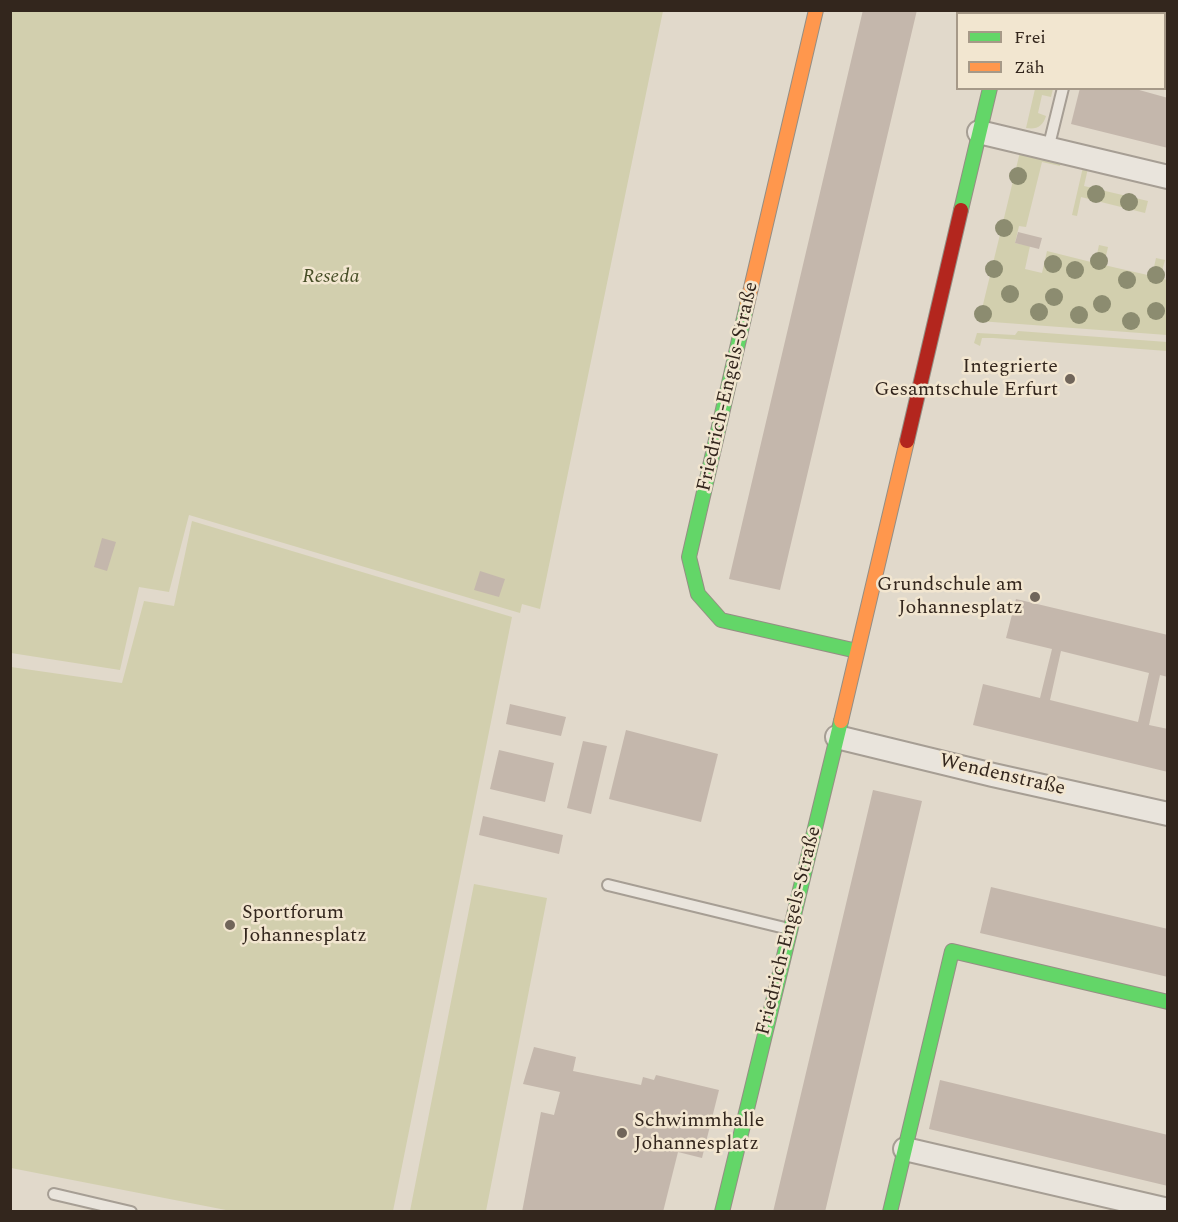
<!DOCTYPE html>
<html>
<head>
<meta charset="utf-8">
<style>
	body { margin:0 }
	#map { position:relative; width:1178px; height:1222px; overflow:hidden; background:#e1d9cb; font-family:Spectral,serif }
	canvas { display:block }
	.frame { position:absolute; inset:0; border:12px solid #33261d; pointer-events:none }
	.legend { position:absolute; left:956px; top:12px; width:210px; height:78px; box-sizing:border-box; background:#f2e6d0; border:2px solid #a69988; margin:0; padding:8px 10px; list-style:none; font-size:18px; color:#33261d }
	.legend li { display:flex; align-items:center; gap:12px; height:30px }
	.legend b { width:30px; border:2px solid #a69988 }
</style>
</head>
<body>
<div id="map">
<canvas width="1178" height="1222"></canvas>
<div class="frame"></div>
<ul class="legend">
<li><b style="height:8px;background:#63d668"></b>Frei</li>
<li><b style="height:8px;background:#ff974d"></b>Zäh</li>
</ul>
</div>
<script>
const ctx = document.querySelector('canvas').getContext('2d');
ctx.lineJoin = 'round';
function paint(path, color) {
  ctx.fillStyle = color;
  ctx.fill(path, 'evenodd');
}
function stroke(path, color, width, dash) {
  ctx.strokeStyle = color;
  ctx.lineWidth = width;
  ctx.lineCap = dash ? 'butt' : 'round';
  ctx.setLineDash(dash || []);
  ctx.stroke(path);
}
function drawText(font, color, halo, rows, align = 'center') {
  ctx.font = font + ' Spectral,serif';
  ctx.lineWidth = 5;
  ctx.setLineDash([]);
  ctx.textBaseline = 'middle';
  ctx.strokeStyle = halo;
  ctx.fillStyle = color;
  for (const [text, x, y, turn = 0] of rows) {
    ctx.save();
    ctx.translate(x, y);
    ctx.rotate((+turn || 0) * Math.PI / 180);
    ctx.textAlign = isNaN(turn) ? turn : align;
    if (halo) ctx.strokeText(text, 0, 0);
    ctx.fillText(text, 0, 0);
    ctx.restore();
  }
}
const green = new Path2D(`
	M10 11H663L540 609 522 604 520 613 189 515 169 592 139 587 120 670 11 653Z
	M1162 11H1167V88L1165 87 1164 14 1162 13Z
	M1035 89H1053L1051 97 1042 95 1038 113 1046 116C1043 126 1037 130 1026 128Z
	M1020 152 1061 161 1060 166 1042 162 1026 227 1019 226 1015 243 1030 246 1025 269 1042 273 1047 251 1095 263 1099 245 1108 247 1104 265 1152 276 1156 258 1165 260 1160 278 1167 280V335L979 321Z
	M1083 167 1088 168 1084 186 1148 201 1145 213 1081 197 1077 216 1072 215Z
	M1018 331 1167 342V351L993 338H982L980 346 974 343 977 333 1015 335Z
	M192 521 512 617 393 1211H231L11 1168V667L122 683 144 601 174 606Z
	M474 884 547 898 486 1211H410Z`);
const building = new Path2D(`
	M863 10H917L780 590 729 579Z
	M1101 10H1152L1151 14H1100Z
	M1080 88H1132L1168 98V148L1071 124Z
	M1018 232 1042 238 1039 249 1015 243Z
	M102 538 116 542 107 571 94 567Z
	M480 571 505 579 499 597 474 590Z
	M1016 599 1168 635V677L1160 675 1149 725 1168 729V772L973 725 983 684 1040 698 1052 649 1006 638ZM1061 651 1149 673 1138 722 1050 700Z
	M510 704 566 717 561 736 506 724Z
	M626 730 718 754 701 822 609 799Z
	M583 741 607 746 591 814 567 808Z
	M499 750 554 763 545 802 490 789Z
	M873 790 922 801 825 1212H773Z
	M483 816 563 835 559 854 479 835Z
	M991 887 1168 929V977L980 933Z
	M534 1047 576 1057 573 1071 641 1085 643 1077 654 1080 656 1075 719 1090 702 1158 678 1152 663 1212H522L541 1112 554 1115 560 1092 523 1084Z
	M940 1080 1168 1135V1186L929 1129Z`);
const lane = new Path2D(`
	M1082 14 1083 10
	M1048 149 1063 88
	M608 885 789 929
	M54 1194 131 1212`);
const street = new Path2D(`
	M979 132 1168 177
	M837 737 993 775 1168 814
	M905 1149 1168 1210`);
const fast = new Path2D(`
	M1009 10V14
	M961 210 990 88
	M747 305 689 557 698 594 721 620 857 651
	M722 1212 841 721
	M890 1212 952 951 1168 1002`);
const slow = new Path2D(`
	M747 305 816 10
	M841 721 907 441`);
const jam = new Path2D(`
	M907 441 961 210`);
const trees = [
	[1018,176],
	[1096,194],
	[1129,202],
	[1004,228],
	[1099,261],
	[1053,264],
	[994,269],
	[1075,270],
	[1156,275],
	[1127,280],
	[1010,294],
	[1054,297],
	[1102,304],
	[1156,311],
	[1039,312],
	[983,314],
	[1079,315],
	[1131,321]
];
const markers = [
	[1070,379,6,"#70655a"],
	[1035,597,6,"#70655a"],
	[230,925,6,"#70655a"],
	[622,1133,6,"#70655a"]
];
const parkNames = [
	["Reseda",331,278]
];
const poiNames = [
	["Integrierte",1058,368],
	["Gesamtschule Erfurt",1058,391],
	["Grundschule am",1023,586],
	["Johannesplatz",1023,609],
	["Sportforum",242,914,"left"],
	["Johannesplatz",242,937,"left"],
	["Schwimmhalle",634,1122,"left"],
	["Johannesplatz",634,1145,"left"]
];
const streetNames = [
	["Friedrich-Engels-Straße",729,387,-77],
	["Wendenstraße",1002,776,13],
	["Friedrich-Engels-Straße",790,931,-76]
];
paint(green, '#d2cfae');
paint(building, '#c4b7ac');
stroke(lane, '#a69e94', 14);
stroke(street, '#a69e94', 26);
stroke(fast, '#958e84', 16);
stroke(slow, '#958e84', 16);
stroke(jam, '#958e84', 16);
stroke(lane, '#e9e4dc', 10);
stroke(street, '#e9e4dc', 22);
stroke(fast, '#63d668', 14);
stroke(slow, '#ff974d', 14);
stroke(jam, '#b3261e', 14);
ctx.fillStyle = '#8c8c70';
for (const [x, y] of trees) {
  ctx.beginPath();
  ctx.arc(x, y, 9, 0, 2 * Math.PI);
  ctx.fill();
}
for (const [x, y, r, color] of markers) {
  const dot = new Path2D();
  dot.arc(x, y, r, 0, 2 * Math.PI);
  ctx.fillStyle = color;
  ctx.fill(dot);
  stroke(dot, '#f2e6d0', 2);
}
drawText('italic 20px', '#464d26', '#f2e6d0', parkNames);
drawText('20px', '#33261d', '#f2e6d0', poiNames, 'right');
drawText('20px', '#33261d', '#f2e6d0', streetNames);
</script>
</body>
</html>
